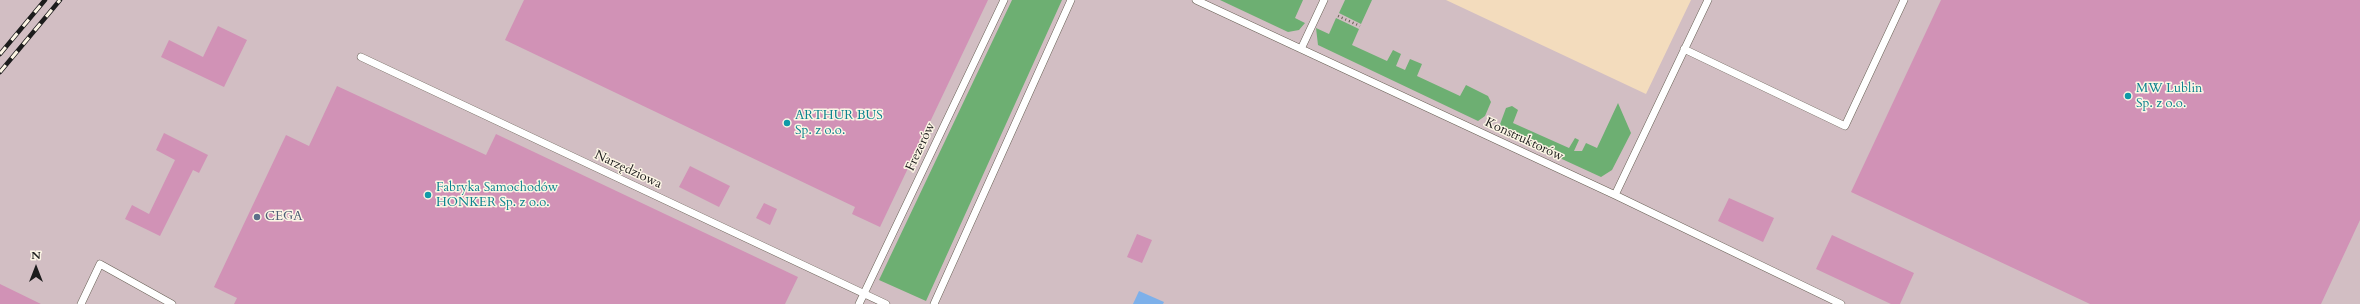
<!DOCTYPE html>
<html>
<head>
<meta charset="utf-8">
<style>
	body { margin:0 }
	#map { position:relative; width:2360px; height:304px; overflow:hidden; background:#f3dcbd; font-family:Cardo,serif }
	canvas { display:block }
	.north { position:absolute; left:16px; top:248px; width:40px; height:40px; -webkit-text-stroke:3px #fcf5e5; paint-order:stroke; rotate:0deg; font-size:11px; font-weight:700; line-height:16px; text-align:center; color:#1c1c1c }
	.north::after { content:''; display:block; margin:auto; width:14px; height:18px; background:#1c1c1c; clip-path:polygon(50% 0,100% 100%,50% 72%,0 100%) }
</style>
</head>
<body>
<div id="map">
<canvas width="2360" height="304"></canvas>
<div class="north">N</div>
</div>
<script>
const ctx = document.querySelector('canvas').getContext('2d');
ctx.lineJoin = 'round';
function paint(path, color) {
  ctx.fillStyle = color;
  ctx.fill(path, 'evenodd');
}
function stroke(path, color, width, dash) {
  ctx.strokeStyle = color;
  ctx.lineWidth = width;
  ctx.lineCap = dash ? 'butt' : 'round';
  ctx.setLineDash(dash || []);
  ctx.stroke(path);
}
function drawText(font, color, halo, rows, align = 'center') {
  ctx.font = font + ' Cardo,serif';
  ctx.lineWidth = 3;
  ctx.setLineDash([]);
  ctx.textBaseline = 'middle';
  ctx.strokeStyle = halo;
  ctx.fillStyle = color;
  for (const [text, x, y, turn = 0] of rows) {
    ctx.save();
    ctx.translate(x, y);
    ctx.rotate((+turn || 0) * Math.PI / 180);
    ctx.textAlign = isNaN(turn) ? turn : align;
    if (halo) ctx.strokeText(text, 0, 0);
    ctx.fillText(text, 0, 0);
    ctx.restore();
  }
}
const industrial = new Path2D(`
	M0 0H1446L1646 94 1691 0H2360V304H0Z`);
const forest = new Path2D(`
	M1012 0H1062L926 301 879 280Z
	M1220 0H1303L1295 18 1305 23 1299 30 1288 32Z
	M1345 0H1372L1361 24 1339 13Z
	M1336 18 1359 29 1352 45 1387 61 1393 50 1401 54 1396 66 1405 70 1410 59 1422 64 1417 76 1460 96 1466 85 1488 96 1491 102 1485 116 1478 121 1318 45 1316 28 1329 34Z
	M1618 103 1631 133 1612 170 1601 177 1501 131 1499 127 1506 108 1512 106 1518 110 1513 123 1569 148 1575 138 1579 140 1574 151H1582L1586 143 1597 148Z`);
const water = new Path2D(`
	M1139 291 1164 302 1163 304H1133Z`);
const building = new Path2D(`
	M524 0H988L880 227 852 214 855 207 505 40Z
	M1941 0H2360V220L2321 304H2090L1851 192Z
	M218 26 247 40 224 87 161 57 169 40 203 57Z
	M337 86 486 155 496 134 798 277 785 304H234L237 298 214 287 286 135 309 146Z
	M164 133 208 155 199 173 193 170 160 236 125 219 132 205 149 214 175 160 156 150Z
	M690 166 730 186 719 207 679 187Z
	M1729 198 1774 218 1763 242 1718 221Z
	M764 203 777 209 770 225 756 218Z
	M1137 234 1152 240 1142 263 1127 257Z
	M1832 235 1914 273 1900 304H1891L1816 269Z
	M0 284 41 304H0Z`);
const path = new Path2D(`
	M1338 16 1360 26`);
const lane = new Path2D(`
	M1196 0 1615 195 1841 304
	M1301 49 1324 0
	M1684 49 1845 126 1904 0
	M361 57 886 304
	M1615 195 1708 0
	M81 304 100 264 172 304
	M859 304 1004 0
	M934 304 1071 0`);
const rail = new Path2D(`
	M0 54 45 0
	M0 72 60 0`);
const markers = [
	[2128,96,4,"#0f9aa8"],
	[787,123,4,"#0f9aa8"],
	[428,195,4,"#0f9aa8"],
	[257,217,4,"#5c6f8a"]
];
const cultureNames = [
	["MW Lublin",2136,89],
	["Sp. z o.o.",2136,104],
	["ARTHUR BUS",795,116],
	["Sp. z o.o.",795,131],
	["Fabryka Samochodów",436,188],
	["HONKER Sp. z o.o.",436,203]
];
const streetNames = [
	["Konstruktorów",1524,140,25],
	["Frezerów",921,147,-65],
	["Narzędziowa",628,170,25]
];
const serviceNames = [
	["CEGA",265,217]
];
paint(industrial, '#d2bec3');
paint(forest, '#6daf72');
paint(water, '#7db0ea');
paint(building, '#d192b6');
stroke(lane, '#675f54', 8);
stroke(path, '#675f54', 2.5, [1, 3]);
stroke(lane, '#fff', 7);
stroke(rail, '#1c1c1c', 4.5);
stroke(rail, '#fcf5e5', 3, [9]);
for (const [x, y, r, color] of markers) {
  const dot = new Path2D();
  dot.arc(x, y, r, 0, 2 * Math.PI);
  ctx.fillStyle = color;
  ctx.fill(dot);
  stroke(dot, '#fcf5e5', 1.5);
}
drawText('13px', '#0d838f', '#fcf5e5', cultureNames, 'left');
drawText('13px', '#1c1c1c', '#fcf5e5', streetNames);
drawText('13px', '#4e5e75', '#fcf5e5', serviceNames, 'left');
</script>
</body>
</html>
